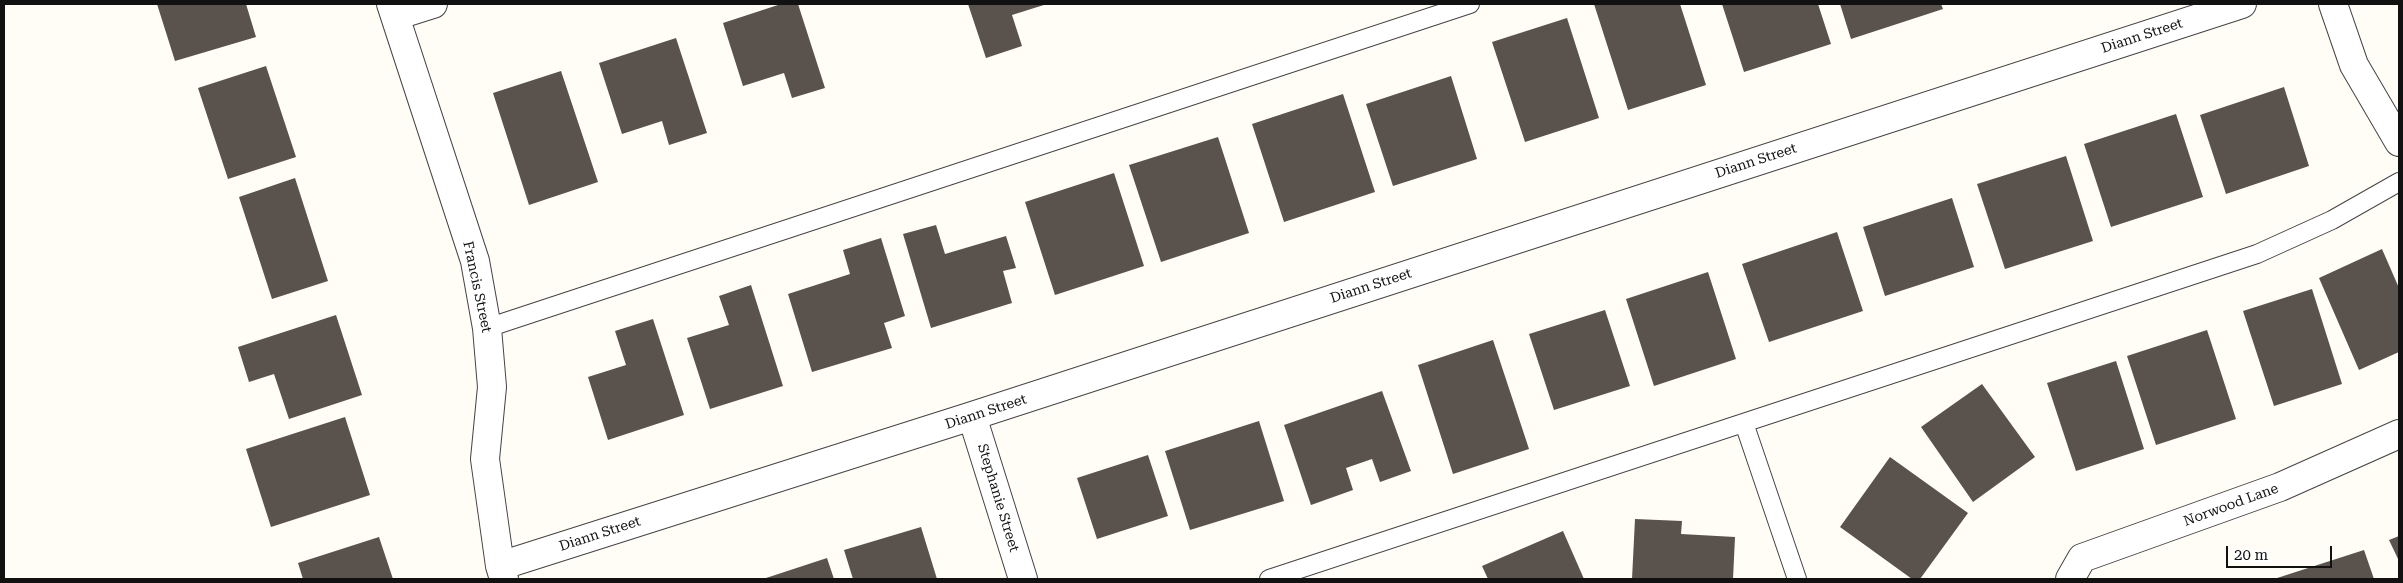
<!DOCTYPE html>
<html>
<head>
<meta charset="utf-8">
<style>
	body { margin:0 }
	#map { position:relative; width:2403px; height:583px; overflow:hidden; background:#fffdf5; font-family:"Roboto Serif",serif }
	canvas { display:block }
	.frame { position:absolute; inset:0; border:5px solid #111; pointer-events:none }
	.scale { position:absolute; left:2226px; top:546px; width:106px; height:22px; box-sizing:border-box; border:2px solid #111; border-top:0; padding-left:6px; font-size:15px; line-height:18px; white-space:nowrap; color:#111; -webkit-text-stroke:4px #fff; paint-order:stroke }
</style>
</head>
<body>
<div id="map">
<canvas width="2403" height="583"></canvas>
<div class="frame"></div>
<div class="scale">20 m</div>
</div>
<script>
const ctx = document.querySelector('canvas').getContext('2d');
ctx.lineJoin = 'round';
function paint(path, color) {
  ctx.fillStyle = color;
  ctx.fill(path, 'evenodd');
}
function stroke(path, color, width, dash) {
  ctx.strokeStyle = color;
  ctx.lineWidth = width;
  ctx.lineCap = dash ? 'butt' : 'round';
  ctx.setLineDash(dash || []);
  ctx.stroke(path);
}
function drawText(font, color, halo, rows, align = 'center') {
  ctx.font = font + ' "Roboto Serif",serif';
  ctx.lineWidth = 5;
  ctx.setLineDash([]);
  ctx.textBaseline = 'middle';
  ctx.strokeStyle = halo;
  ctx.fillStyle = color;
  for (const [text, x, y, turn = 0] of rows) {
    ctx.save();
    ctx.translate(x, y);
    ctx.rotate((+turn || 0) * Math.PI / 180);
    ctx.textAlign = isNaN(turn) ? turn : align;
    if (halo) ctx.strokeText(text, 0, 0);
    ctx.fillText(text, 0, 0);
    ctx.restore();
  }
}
const building = new Path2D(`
	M157 4H246L256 37 175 61Z
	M781 4H798L825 88 792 98 784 73 743 86 723 23Z
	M968 4H1047L1012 15 1022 46 986 58Z
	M1594 4H1680L1706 85 1628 110Z
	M1722 4H1818L1831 44 1744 72Z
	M1840 4H1941L1943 9 1851 39Z
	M1567 18 1599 118 1525 142 1492 42Z
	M676 38 707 133 669 145 662 121 622 134 599 63Z
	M266 66 296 157 228 179 198 88Z
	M561 71 598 182 529 205 493 93Z
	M1451 76 1477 159 1393 186 1366 104Z
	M2284 87 2309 166 2226 194 2200 115Z
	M1343 94 1375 192 1284 222 1252 124Z
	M2176 114 2203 197 2111 227 2084 144Z
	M1218 137 1249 233 1161 262 1129 165Z
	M2066 156 2093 241 2005 269 1977 184Z
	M1114 173 1144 266 1055 295 1025 202Z
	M295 178 328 281 272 299 239 197Z
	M1952 198 1974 267 1885 296 1863 227Z
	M936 225 945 254 1006 236 1016 268 1003 271 1012 303 931 328 903 234Z
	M1837 232 1863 311 1769 342 1742 264Z
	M881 238 905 316 884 323 892 348 812 372 788 294 850 274 843 250Z
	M2382 249 2399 288V352L2359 370 2319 278Z
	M1708 272 1736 359 1654 386 1626 299Z
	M751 285 783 386 710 409 687 338 729 325 719 296Z
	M2312 289 2342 384 2274 406 2243 311Z
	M1605 310 1630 386 1554 410 1529 334Z
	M336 315 362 395 289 419 274 374 249 382 238 347Z
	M653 319 684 415 608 440 588 377 626 365 615 331Z
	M2207 330 2236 419 2156 445 2127 356Z
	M1493 340 1529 449 1453 474 1418 365Z
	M2116 361 2144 449 2076 471 2047 383Z
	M1982 384 2035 457 1973 502 1921 427Z
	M1382 391 1411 471 1380 482 1372 459 1346 468 1353 490 1311 505 1284 425Z
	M345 417 370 495 271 527 246 449Z
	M1259 421 1284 501 1190 530 1165 451Z
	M1148 455 1168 516 1097 539 1077 478Z
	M1890 457 1968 513 1920 579H1912L1840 527Z
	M1635 519 1682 521 1681 534 1735 537 1733 579H1632Z
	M921 527 937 579H853L844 550Z
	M1563 531 1584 579H1488L1482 566Z
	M2399 536V561L2389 540Z
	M379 537 393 579H303L298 563Z
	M2364 550 2374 579H2274Z
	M827 558 834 579H763Z`);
const service = new Path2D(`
	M487 328 1470 4
	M1744 423 1797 579
	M1269 579 2257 254 2332 220 2399 182`);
const minor = new Path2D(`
	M391 4 475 261 487 328 492 387 485 459 500 566 504 579
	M2333 4 2354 65 2399 142
	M395 16 433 4
	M972 416 1023 579
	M500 566 972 416 2242 4
	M2070 579 2082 558 2280 487 2399 434`);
const streetNames = [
	["Diann Street",2142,36,-18],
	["Diann Street",1756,161,-18],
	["Diann Street",1371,286,-18],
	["Francis Street",477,287,78],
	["Diann Street",986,412,-18],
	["Stephanie Street",998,498,73],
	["Norwood Lane",2231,505,-20],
	["Diann Street",600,534,-18]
];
paint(building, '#5a524d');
stroke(service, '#444', 20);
stroke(minor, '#444', 30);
stroke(service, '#fff', 18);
stroke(minor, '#fff', 28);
drawText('14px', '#111', '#fff', streetNames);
</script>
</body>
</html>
